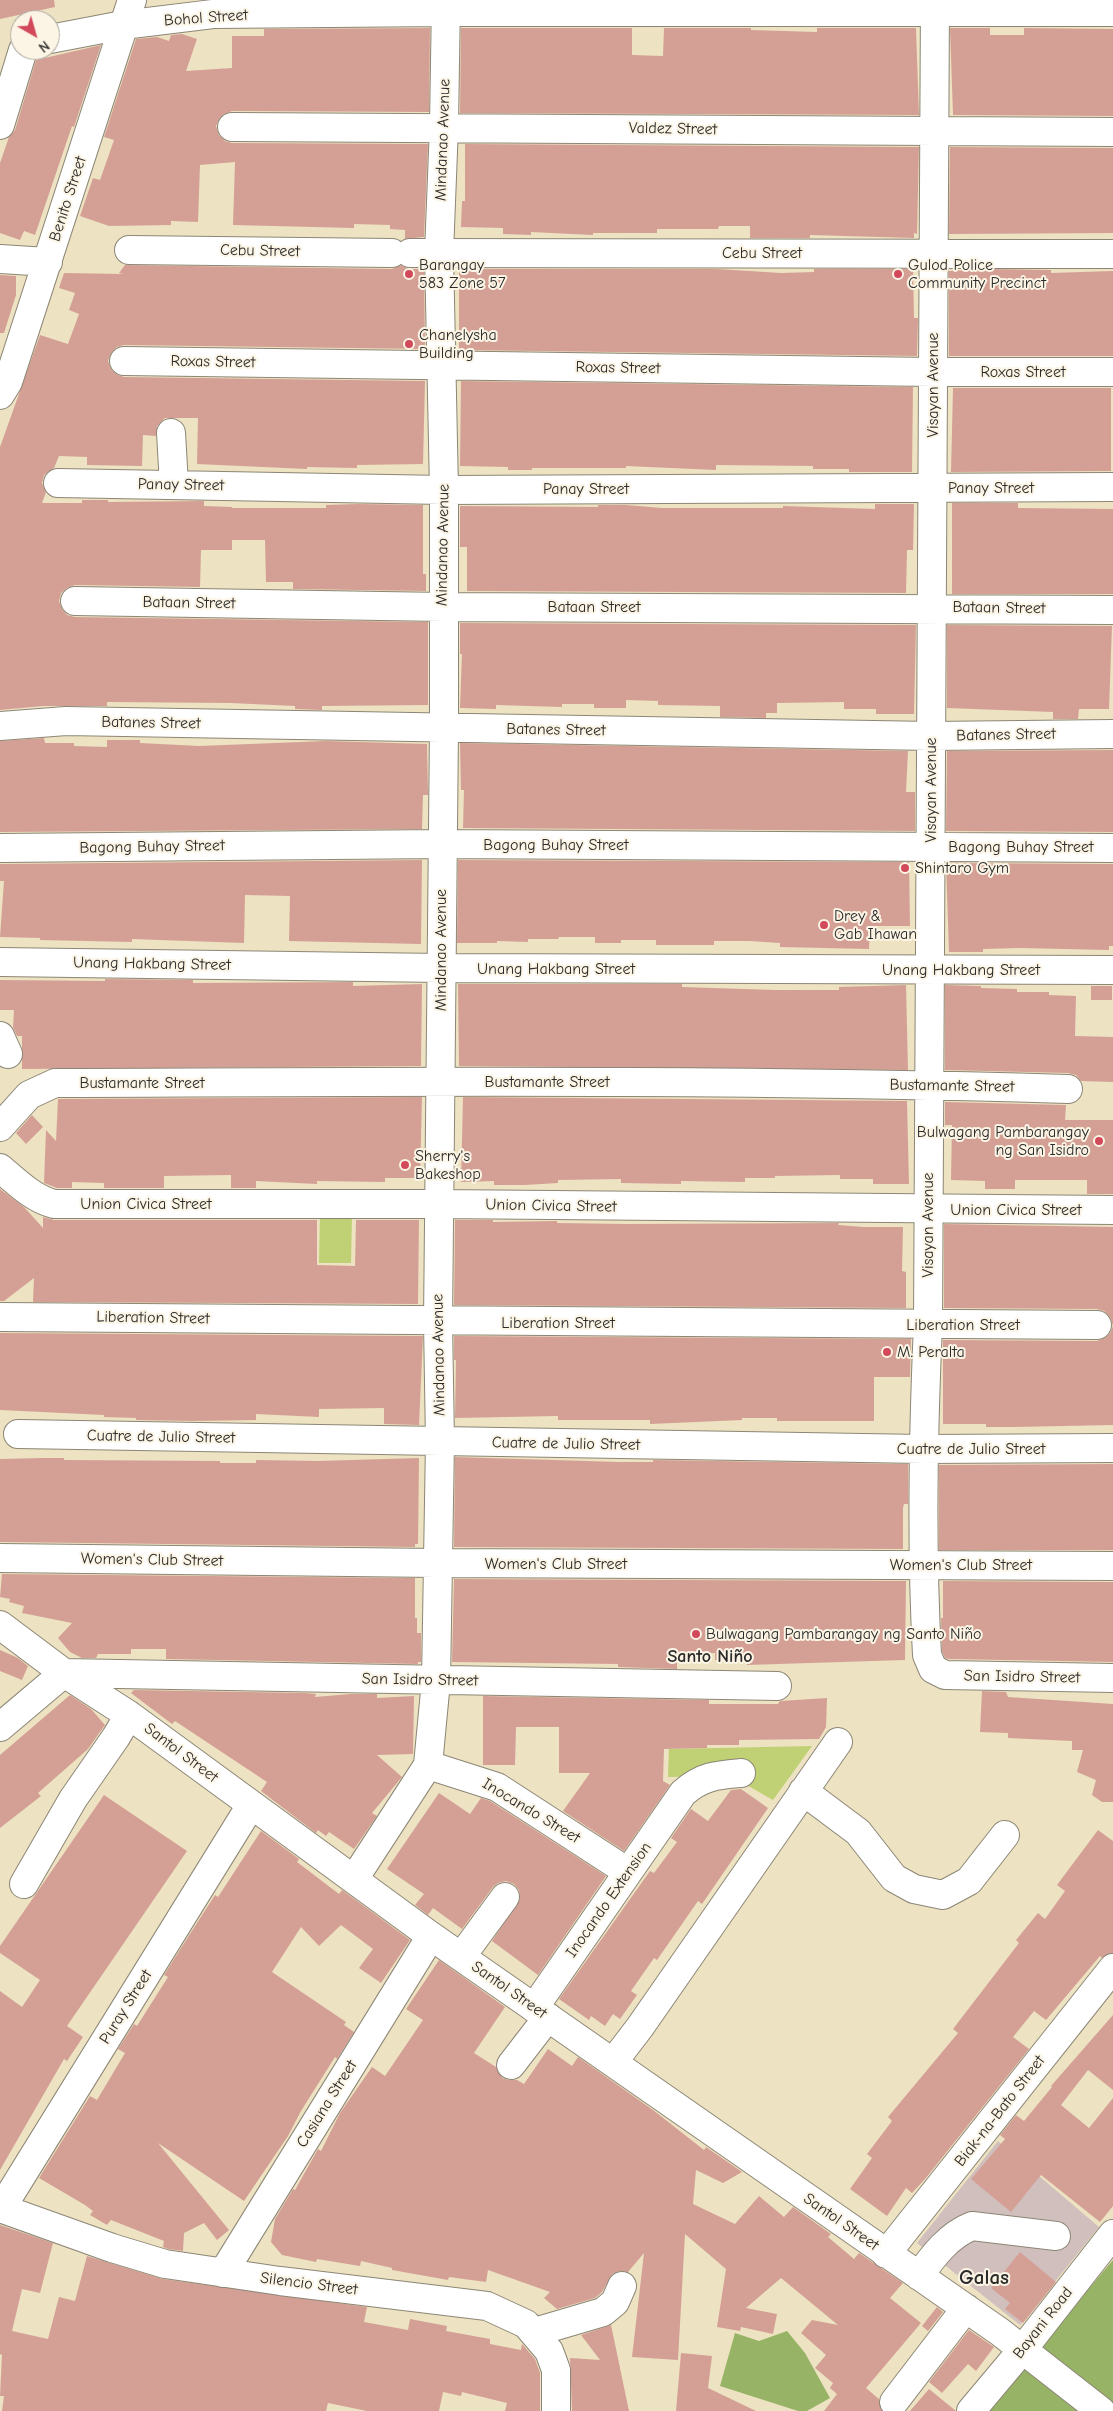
<!DOCTYPE html>
<html>
<head>
<meta charset="utf-8">
<style>
	body { margin:0 }
	#map { position:relative; width:1113px; height:2411px; overflow:hidden; background:#ede2c1; font-family:"Comic Neue",sans-serif }
	canvas { display:block }
	.north { position:absolute; left:10px; top:10px; width:50px; height:50px; box-sizing:border-box; background:#fcf5e5; border:1px solid #a8a49b; border-radius:50%; rotate:142deg; font-size:14px; font-weight:700; line-height:20px; text-align:center; color:#2b2b2b }
	.north::after { content:''; display:block; margin:auto; width:18px; height:22px; background:#d1495b; clip-path:polygon(50% 0,100% 100%,50% 72%,0 100%) }
</style>
</head>
<body>
<div id="map">
<canvas width="1113" height="2411"></canvas>
<div class="north">N</div>
</div>
<script>
const ctx = document.querySelector('canvas').getContext('2d');
ctx.lineJoin = 'round';
function paint(path, color) {
  ctx.fillStyle = color;
  ctx.fill(path, 'evenodd');
}
function stroke(path, color, width, dash) {
  ctx.strokeStyle = color;
  ctx.lineWidth = width;
  ctx.lineCap = dash ? 'butt' : 'round';
  ctx.setLineDash(dash || []);
  ctx.stroke(path);
}
function drawText(font, color, halo, rows, align = 'center') {
  ctx.font = font + ' "Comic Neue",sans-serif';
  ctx.lineWidth = 4;
  ctx.setLineDash([]);
  ctx.textBaseline = 'middle';
  ctx.strokeStyle = halo;
  ctx.fillStyle = color;
  for (const [text, x, y, turn = 0] of rows) {
    ctx.save();
    ctx.translate(x, y);
    ctx.rotate((+turn || 0) * Math.PI / 180);
    ctx.textAlign = isNaN(turn) ? turn : align;
    if (halo) ctx.strokeText(text, 0, 0);
    ctx.fillText(text, 0, 0);
    ctx.restore();
  }
}
const industrial = new Path2D(`
	M998 2141 1099 2227 1020 2325 917 2243Z`);
const green = new Path2D(`
	M320 1215 352 1216 351 1263H319Z
	M812 1746 773 1800 731 1776 668 1777 669 1749Z`);
const forest = new Path2D(`
	M1113 2260V2411H985Z
	M787 2331 805 2353 830 2398 807 2411H798L720 2386 735 2333 759 2341Z`);
const building = new Path2D(`
	M0 0H54L55 7 0 19Z
	M430 28 429 112 232 111 224 114 219 119 216 126 219 135 225 141 232 143 428 144 424 237 405 239V230L390 229V225L354 224V228L233 225 235 162 200 165 198 222 171 221V225L109 226 80 216 93 178 100 180 114 140 104 137 136 39 157 37 169 41 171 35 182 34 197 39 186 71 232 68V36H264V29Z
	M461 28H632V55L663 56 664 28H751V30L817 32V28H916L919 115 460 113Z
	M950 28H990V35H1024V28L1113 29V116L953 115Z
	M101 45 74 127 72 126 35 235 24 231 20 240 0 233V163L9 137 15 130 36 60Z
	M465 144 919 147 917 234 914 233V238L810 235V238H750V226H719L718 229H657V233H593V235L531 232V235L503 234V228L461 227 462 201H465Z
	M950 147 1113 148V233L949 234Z
	M125 265 392 269 401 265 409 269H424L425 349 124 345 117 347 111 353 108 361 111 369 116 374 124 377 425 381 423 464 357 465V468L307 467V469L197 464 198 418H165L157 426 156 436 143 435 142 466 87 465V457L59 456 54 468 44 475 42 483 46 492 42 503H82V500H108V502L204 501V506L232 507V508H326V505L357 504 423 505V574H426V591L293 589V582H266L265 540H232V550H201L200 587 75 585 67 588 61 593 59 601 62 609 67 615 75 617 428 622V705L322 706V710L295 709V706L231 703 107 702V706H43L0 710V447L40 335 68 344 79 314 69 310 75 293 59 288 64 273 123 274 119 273Z
	M459 269H717L781 273 814 272V269H913L914 318H918L917 356 459 350Z
	M992 269 1051 270V273L1113 271V356H949V271Z
	M0 275 16 276V295L4 333H0Z
	M461 381 913 387 912 472H849V469H813V466L716 465V470L626 466V468H532V470H508V467L460 466Z
	M953 388H1111V471L951 472Z
	M952 503H1018V508L1113 509V594H952Z
	M875 504H914L913 550H907L906 593 467 591V547H460V506L598 507V505H626L662 508H783V506L875 509Z
	M460 623 916 625 914 714H876V709H844V702L777 703V713H766V718L720 717V706L658 705V701L626 700V708H594V704H562V707L496 705V709L460 708 462 654H460Z
	M947 625 1112 626 1109 709H1079L1078 719H1053V712L947 708Z
	M44 738 45 743H74V746L107 747V740H140V743L199 746 326 741 427 744 428 795H423L422 829 0 832V741Z
	M460 743 908 751 906 792H915V831L463 828 464 790H461Z
	M1113 750V832L946 831 947 751Z
	M422 860 421 944 289 941 290 896 245 895 244 943 132 939V942L40 940V938L0 937 4 881H0V864Z
	M458 860 909 862 910 926H870L869 949 780 947V943L750 941H714V945H656V940H621V943H595V937H559L558 939H528V942L497 941V943H457Z
	M946 863 1113 864V946H1109V950L1020 948 983 949V952H949Z
	M105 979 193 980V983L353 982V986L422 984 421 1066 22 1069V1036H17L13 1028 14 1010H0V980L105 981Z
	M458 984H682V987L775 990H839V987L906 985 908 1070 459 1066Z
	M945 985 981 986V988L1017 989V992H1049V995L1076 996 1075 1036 1113 1037V1082L1081 1081 1076 1075 1068 1073 945 1070Z
	M1091 986H1112V1000H1091Z
	M422 1097 420 1178H385V1182L317 1181V1184L256 1181V1188H231V1175L164 1176V1188H104V1183L72 1182V1188H57L44 1183 46 1130 56 1141 58 1099Z
	M463 1097 907 1101 909 1184H873V1179H840V1175L775 1176V1178H745V1182L681 1181V1184L621 1183V1179L558 1180V1183L525 1185H494V1181L461 1182Z
	M945 1102 1066 1105 1065 1120H1113V1194H1087V1180H1015V1189H985V1181L951 1180 952 1125H945Z
	M32 1115 43 1127 26 1144 16 1133Z
	M0 1189 24 1207 43 1228V1217L54 1220H317V1265L355 1266 356 1220H419L418 1304 33 1302 34 1278 4 1301H0Z
	M455 1220H493V1222L557 1221V1223L626 1224 839 1223 838 1225 863 1227H903L902 1271 906 1272V1308L454 1305Z
	M944 1224 1113 1227V1425L1014 1427H986V1424H943V1340L1097 1341 1105 1338 1110 1333 1113 1326 1110 1317 1104 1311 1097 1309 944 1308Z
	M0 1333 423 1336 419 1425 384 1424V1408L319 1409V1417L256 1414V1420L193 1421 136 1420V1418L104 1417V1415L0 1410Z
	M454 1336 911 1339 910 1377H874V1421H777V1418H742V1420L650 1424V1420H558V1416L455 1418 456 1360H454Z
	M455 1457 619 1462H653V1460L908 1464V1504H904L903 1508V1549L454 1547Z
	M43 1458H64V1460L220 1461V1463H256V1460L318 1461 419 1458 418 1544H415V1547L0 1542V1459Z
	M1113 1464V1550H939V1465Z
	M2 1574 415 1578V1618H417V1633H421V1662H418V1664L166 1659V1649H131V1654H98L96 1658H82L70 1652 58 1638 72 1623 22 1613 24 1606 9 1602 10 1599 0 1597Z
	M454 1579 906 1581 905 1660 747 1665V1660H715V1653L677 1655V1669L618 1667V1664L452 1662Z
	M943 1581 1113 1582V1662L949 1659 945 1658 942 1651 941 1618H943Z
	M0 1650 18 1658 28 1666 22 1680 0 1671Z
	M134 1690 305 1693 316 1694 315 1697 351 1694H377V1698L414 1696 413 1754 377 1755 402 1777 372 1813 377 1816 354 1849 329 1832 326 1836 318 1830 316 1833 261 1791 267 1782 175 1721 172 1724 131 1693Z
	M982 1691 1006 1692 1008 1697 1113 1704V1802H1102L1092 1795 1096 1780 1077 1772 1083 1750H1072V1741L1008 1738V1733L980 1732Z
	M70 1695 91 1709 105 1725 88 1749 38 1793 41 1796 0 1828V1755Z
	M483 1696 709 1700V1704H778L780 1701 827 1698 826 1727 819 1739 739 1740V1745H707V1748L664 1749 663 1781 670 1785 624 1851 563 1811 590 1773H559V1727H516L515 1765H483Z
	M741 1789 768 1808 702 1904 698 1901 657 1960 654 1958 631 1991 637 1995 620 2019 613 2014 605 2026 591 2016 589 2020 559 1999 650 1871 654 1873 677 1842 671 1838 691 1809 708 1821 731 1790Z
	M439 1793 470 1814 481 1798 490 1801 606 1876 538 1975 492 1941 520 1899 519 1890 514 1884 506 1881 498 1883 493 1887 462 1929 433 1908 428 1915 415 1905 424 1894 387 1869Z
	M104 1795 187 1851 67 2026 83 2037 67 2061 64 2059 0 2170V1991L22 2007 40 1980 0 1953V1946Z
	M1098 1830 1113 1841V1953L1102 1958 1100 1956 1046 2020 1034 2011 1013 2037 1029 2049 925 2179 912 2193 906 2188 887 2216 850 2189 872 2158 867 2154 892 2121 888 2117 958 2033 953 2029 1019 1943 1016 1940 1038 1913 1045 1919 1065 1891 1057 1885Z
	M261 1831 299 1859 297 1862 339 1894 342 1890 410 1940 381 1983 359 1968 373 1949 341 1925 319 1946 301 1927 272 1972 346 2022 344 2025 354 2032 337 2059 335 2057 301 2111 288 2136 244 2201 158 2143 229 2230 217 2240 204 2223 184 2233 183 2251 168 2249 163 2247 164 2241 111 2220 107 2225 90 2215 93 2211 85 2205 39 2178 90 2096 97 2100 125 2053 118 2049 134 2024 137 2026 168 1977 164 1975 188 1937 215 1895 218 1897Z
	M439 1960 505 2007 474 2053 496 2067 502 2078 508 2080H517L524 2084 548 2049 572 2066 578 2057 653 2110 704 2150 706 2147 742 2172 723 2183 696 2170 693 2204 735 2224 759 2196 784 2217 793 2207 831 2234 828 2237 854 2259 859 2253 903 2283 890 2298 921 2323 866 2388 879 2399 882 2411H824L837 2394 830 2388 833 2383 815 2368 826 2355 801 2333 812 2320 838 2325 781 2278 746 2308 777 2314 773 2334 741 2327 740 2331 717 2327 726 2269 685 2234 678 2360 632 2357 644 2253 628 2272 620 2271 612 2274 602 2292 595 2298 557 2309 544 2298 550 2292 488 2270 486 2282 449 2277 448 2280 392 2270V2268L361 2261 360 2266 317 2259 316 2262 282 2255 271 2242 275 2219 293 2189 295 2190 318 2149 321 2151 340 2113 372 2067 385 2076 423 2020 406 2009Z
	M1113 2015V2090L1088 2070 1061 2105 1089 2128 1113 2098V2206L1100 2222 1041 2175 1011 2212 971 2179 1005 2139 1000 2135 1016 2115 1024 2121 1052 2087 1051 2086Z
	M0 2225 53 2243 40 2293 22 2289 12 2331 48 2339 59 2297 75 2301 87 2256 163 2279 367 2307 364 2322 408 2330 410 2319 447 2326 446 2331 490 2339V2344L521 2350 522 2344 535 2359 540 2373V2411H505L507 2403 462 2392 461 2396 443 2392 439 2411H367L328 2403 326 2411H2L4 2396H0L2 2355 0 2354Z
	M1020 2252 1056 2282 1023 2323 1005 2309 1010 2303 991 2288Z
	M937 2307 943 2312 928 2331 922 2326Z
	M611 2325 629 2411H572L570 2358 600 2360 581 2335Z
	M969 2330 994 2347 976 2371 968 2364 942 2393 929 2382Z
	M681 2353 712 2356 708 2388 756 2411H676Z
	M929 2389 956 2411H910Z`);
const minor = new Path2D(`
	M935 0 928 1325C923 1436 921 1545 927 1655L933 1669 945 1675 1113 1678
	M50 39 123 25 213 14 445 12H1113
	M0 125 23 50
	M232 127 1113 132
	M129 250 392 253
	M410 253 1113 254
	M0 259 48 262
	M124 361 933 372H1113
	M0 395 8 382 132 0
	M171 433 174 485
	M58 483 444 490 1113 487
	M75 601 443 607 1113 610
	M0 726 66 721 931 736 1113 734
	M0 848 442 844 1113 848
	M0 962 441 968 1113 970
	M0 1036 8 1054
	M0 1127 29 1095 55 1083C393 1082 731 1079 1068 1089
	M0 1168C17 1182 32 1198 54 1204H439L1113 1210
	M0 1317 1097 1325
	M18 1434 923 1449 1113 1448
	M0 1558 437 1563 1113 1566
	M0 1625 64 1673 129 1715 431 1936 1000 2332 1101 2411
	M0 1727 64 1673 777 1686
	M428 1765 497 1787 628 1872
	M803 1791 858 1832 894 1878 914 1889 943 1895 969 1881 1005 1835
	M354 1879 428 1765 436 1681 440 1442 438 1322 444 728V490L439 253 444 126 446 0
	M24 1884 73 1799 116 1737 129 1715
	M461 1957 505 1897
	M534 2008 683 1793C702 1776 717 1775 741 1773
	M614 2061 640 2027 838 1742
	M511 2065 548 2017
	M0 2208 112 2248 165 2264 280 2281 487 2306 526 2324 549 2351 556 2370V2411
	M1 2209 251 1805
	M886 2254 1113 1968
	M223 2273 431 1936
	M919 2276C933 2256 949 2235 972 2226L1056 2236
	M535 2332 603 2312 615 2302 622 2286
	M894 2402 966 2308
	M971 2411 1023 2349 1113 2234`);
const markers = [
	[409,274,5,"#d1495b"],
	[898,274,5,"#d1495b"],
	[409,344,5,"#d1495b"],
	[905,868,5,"#d1495b"],
	[824,925,5,"#d1495b"],
	[1099,1141,5,"#d1495b"],
	[405,1165,5,"#d1495b"],
	[887,1352,5,"#d1495b"],
	[696,1634,5,"#d1495b"]
];
const streetNames = [
	["Bohol Street",206,18,-4],
	["Valdez Street",673,129,1],
	["Mindanao Avenue",443,140,-88],
	["Benito Street",68,199,-72],
	["Cebu Street",260,251,1],
	["Cebu Street",762,253],
	["Roxas Street",213,362,1],
	["Roxas Street",618,368,1],
	["Roxas Street",1023,372],
	["Visayan Avenue",933,385,-90],
	["Panay Street",181,485,1],
	["Panay Street",991,488],
	["Panay Street",586,489],
	["Mindanao Avenue",443,545,-89],
	["Bataan Street",189,603,1],
	["Bataan Street",594,607],
	["Bataan Street",999,608,1],
	["Batanes Street",151,723,1],
	["Batanes Street",556,730,1],
	["Batanes Street",1006,735,-1],
	["Visayan Avenue",931,790,-90],
	["Bagong Buhay Street",556,845],
	["Bagong Buhay Street",152,847,-1],
	["Bagong Buhay Street",1021,847],
	["Mindanao Avenue",441,950,-90],
	["Unang Hakbang Street",152,964,1],
	["Unang Hakbang Street",556,969],
	["Unang Hakbang Street",961,970],
	["Bustamante Street",547,1082],
	["Bustamante Street",142,1083],
	["Bustamante Street",952,1086,1],
	["Union Civica Street",146,1204],
	["Union Civica Street",551,1206,1],
	["Union Civica Street",1016,1210],
	["Visayan Avenue",928,1225,-90],
	["Liberation Street",153,1318,1],
	["Liberation Street",558,1323],
	["Liberation Street",963,1325],
	["Mindanao Avenue",439,1355,-91],
	["Cuatre de Julio Street",161,1437,1],
	["Cuatre de Julio Street",566,1444,1],
	["Cuatre de Julio Street",971,1449],
	["Women's Club Street",152,1560,1],
	["Women's Club Street",556,1564],
	["Women's Club Street",961,1565],
	["San Isidro Street",1022,1677,1],
	["San Isidro Street",420,1680,1],
	["Santol Street",181,1753,37],
	["Inocando Street",531,1811,31],
	["Inocando Extension",609,1900,-55],
	["Santol Street",509,1990,35],
	["Puray Street",126,2007,-58],
	["Casiana Street",327,2104,-58],
	["Biak-na-Bato Street",1000,2111,-52],
	["Santol Street",841,2222,35],
	["Silencio Street",309,2284,7],
	["Bayani Road",1043,2323,-52]
];
const poiNames = [
	["Barangay",419,265],
	["583 Zone 57",419,283],
	["Gulod Police",908,265],
	["Community Precinct",908,283],
	["Chanelysha",419,335],
	["Building",419,353],
	["Shintaro Gym",915,868],
	["Drey &",834,916],
	["Gab Ihawan",834,934],
	["Bulwagang Pambarangay",1089,1132,"right"],
	["ng San Isidro",1089,1150,"right"],
	["Sherry's",415,1156],
	["Bakeshop",415,1174],
	["M. Peralta",897,1352],
	["Bulwagang Pambarangay ng Santo Niño",706,1634]
];
const neighbourhoodNames = [
	["Santo Niño",710,1657]
];
const districtNames = [
	["Galas",984,2278]
];
paint(industrial, '#d1bfbe');
paint(green, '#bfd174');
paint(forest, '#97b366');
paint(building, '#d4a096');
stroke(minor, '#8c8676', 30);
stroke(minor, '#fff', 28);
for (const [x, y, r, color] of markers) {
  const dot = new Path2D();
  dot.arc(x, y, r, 0, 2 * Math.PI);
  ctx.fillStyle = color;
  ctx.fill(dot);
  stroke(dot, '#fcf5e5', 2);
}
drawText('16px', '#2b2b2b', '#fcf5e5', streetNames);
drawText('16px', '#2b2b2b', '#fcf5e5', poiNames, 'left');
drawText('bold 18px', '#2b2b2b', '#fcf5e5', neighbourhoodNames);
drawText('bold 21px', '#2b2b2b', '#fcf5e5', districtNames);
</script>
</body>
</html>
